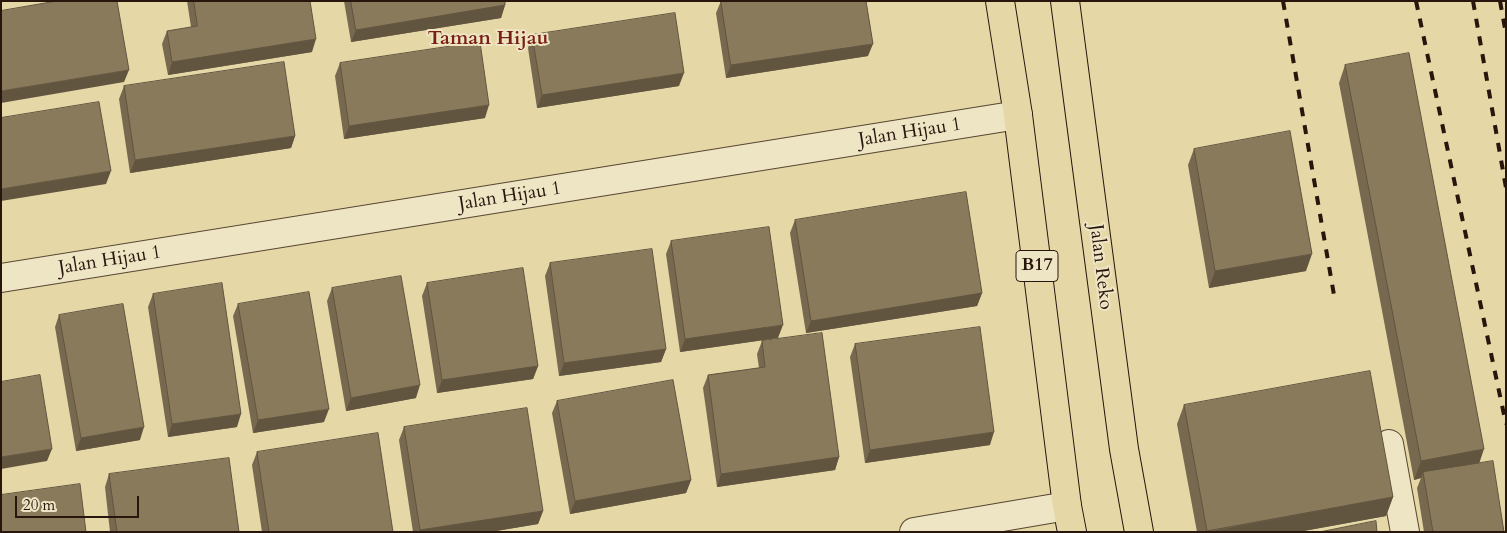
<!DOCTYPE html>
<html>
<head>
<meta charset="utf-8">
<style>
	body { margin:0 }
	#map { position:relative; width:1507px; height:533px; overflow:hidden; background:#e5d7a6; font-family:Cardo,serif }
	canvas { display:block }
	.frame { position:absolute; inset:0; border:2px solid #28150c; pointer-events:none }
	.scale { position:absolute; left:15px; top:496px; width:124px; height:22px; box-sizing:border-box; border:2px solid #28150c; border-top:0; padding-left:6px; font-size:15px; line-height:18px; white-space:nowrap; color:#28150c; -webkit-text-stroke:4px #eee5c5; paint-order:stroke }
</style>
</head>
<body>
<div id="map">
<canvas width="1507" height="533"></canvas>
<div class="frame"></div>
<div class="scale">20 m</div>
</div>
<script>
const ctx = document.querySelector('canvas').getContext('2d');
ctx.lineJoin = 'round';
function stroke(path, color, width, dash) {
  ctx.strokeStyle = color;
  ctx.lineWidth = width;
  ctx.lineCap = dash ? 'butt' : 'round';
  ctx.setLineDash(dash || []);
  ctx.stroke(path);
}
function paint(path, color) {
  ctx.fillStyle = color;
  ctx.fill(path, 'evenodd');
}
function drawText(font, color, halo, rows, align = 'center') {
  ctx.font = font + ' Cardo,serif';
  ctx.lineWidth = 4;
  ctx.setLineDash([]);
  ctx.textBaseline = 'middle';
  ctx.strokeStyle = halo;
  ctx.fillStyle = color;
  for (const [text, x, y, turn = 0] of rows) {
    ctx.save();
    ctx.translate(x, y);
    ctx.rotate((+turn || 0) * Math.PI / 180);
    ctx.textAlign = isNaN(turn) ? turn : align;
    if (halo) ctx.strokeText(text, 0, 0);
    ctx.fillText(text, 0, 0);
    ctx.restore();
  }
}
const minor = new Path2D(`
	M1 278 1018 115
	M1389 444 1405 532
	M914 532 1067 506`);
const major = new Path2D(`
	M1000 1 1018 115 1067 506 1072 532
	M1065 1 1124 449 1139 532`);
const rail = new Path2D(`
	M1283 1 1334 295
	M1416 1 1506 424
	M1473 1 1506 188
	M1500 1 1506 34`);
const wall = new Path2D(`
	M187 1H310L312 52 168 75 162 44 167 31 191 27Z
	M344 1H505V5L501 18 351 42Z
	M721 1H866L868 56 726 78 716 13Z
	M532 35 679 86 537 108 528 48Z
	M340 63 485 118 344 139 335 76Z
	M1345 65 1479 463 1504 532H1424L1417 488 1421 478 1414 480 1339 83Z
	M124 86 295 136 291 148 130 173 119 99Z
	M1194 149 1306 271 1209 288 1188 165Z
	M795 220 982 293 977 306 806 333 790 233Z
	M671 241 778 338 680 352 666 254Z
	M550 263 666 349 661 362 559 376 545 276Z
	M427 283 538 366 533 379 437 393 422 296Z
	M332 288 416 398 346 411 327 301Z
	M153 294 237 427 168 437 148 307Z
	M238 304 324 422 253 433 233 316Z
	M59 315 140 440 76 451 55 327Z
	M762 341 839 457 835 470 717 487 703 388 708 375 759 368 757 354Z
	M855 344 990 445 865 463 850 357Z
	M557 401 691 480 686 493 570 514 552 413Z
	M1184 405 1393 497 1386 516 1298 532H1197L1177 424Z
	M404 427 543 511 538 524 490 532H413L399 440Z
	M257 452 393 532H262L252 465Z
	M109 474 239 532H110L105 487Z`);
const shadedWall = new Path2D(`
	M505 5 501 18 351 42 356 30Z
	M316 39 312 52 168 75 172 62Z
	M873 44 868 56 726 78 731 65Z
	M129 70 124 82 1 103V91Z
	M684 73 679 86 537 108 542 95Z
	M489 105 485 118 344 139 349 126Z
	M295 136 291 148 130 173 135 160Z
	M111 171 106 184 1 201V189Z
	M1312 254 1306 271 1209 288 1215 271Z
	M982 293 977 306 806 333 811 321Z
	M783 325 778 338 680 352 685 339Z
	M666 349 661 362 559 376 564 363Z
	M538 366 533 379 437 393 442 380Z
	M420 385 416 398 346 411 351 398Z
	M329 409 324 422 253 433 258 420Z
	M241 414 237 427 168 437 172 424Z
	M144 427 140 440 76 451 81 438Z
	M994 432 990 445 865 463 870 450Z
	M52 449 47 461 1 469V457Z
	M1484 449 1478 467 1423 472 1421 478 1414 480 1421 461Z
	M839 457 835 470 717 487 721 474Z
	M691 480 686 493 570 514 575 501Z
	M1393 497 1386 516 1298 532H1207Z
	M543 511 538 524 490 532H419L420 530Z`);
const building = new Path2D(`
	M57 1H117L129 70 1 91V11Z
	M194 1H310L316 39 172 62 167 31 197 26Z
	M351 1H505V5L356 30Z
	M721 1H866L873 44 731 65Z
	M675 13 684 73 542 95 532 35Z
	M480 42 489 105 349 126 340 63Z
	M1409 53 1484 449 1421 461 1345 65Z
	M284 62 295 136 135 160 124 86Z
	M99 102 111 171 1 189V118Z
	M1290 131 1312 254 1215 271 1194 149Z
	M966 192 982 293 811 321 795 220Z
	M769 227 783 325 685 339 671 241Z
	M652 249 666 349 564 363 550 263Z
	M523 268 538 366 442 380 427 283Z
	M401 276 420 385 351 398 332 288Z
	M222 283 241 414 172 424 153 294Z
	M309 292 329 409 258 420 238 304Z
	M123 304 144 427 81 438 59 315Z
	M980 327 994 432 870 450 855 344Z
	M822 333 839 457 721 474 708 375 765 367 762 341Z
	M1370 371 1393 497 1207 531 1184 405Z
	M40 375 52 449 1 457V382Z
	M673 380 691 480 575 501 557 401Z
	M527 408 543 511 420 530 404 427Z
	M378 433 393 532H269L257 452Z
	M229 458 239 532H117L109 474Z
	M1493 461 1504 532H1433L1423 472Z
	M80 484 86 532H1V495Z
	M1376 521 1377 532H1320Z`);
const shields = [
	[1037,266,42]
];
const shieldNames = [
	["B17",1037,266]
];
const streetNames = [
	["Jalan Hijau 1",910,133,-9],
	["Jalan Hijau 1",510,197,-9],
	["Jalan Hijau 1",110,261,-9],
	["Jalan Reko",1100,267,83]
];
const neighbourhoodNames = [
	["Taman Hijau",488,39]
];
stroke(minor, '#574632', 30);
stroke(major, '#28150c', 30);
stroke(minor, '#eee5c5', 28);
stroke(major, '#e5d7a6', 28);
stroke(rail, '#28150c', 4, [9, 9]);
paint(wall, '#77694f');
paint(shadedWall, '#615540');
paint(building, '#8a7a5c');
stroke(building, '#615540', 1);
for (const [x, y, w] of shields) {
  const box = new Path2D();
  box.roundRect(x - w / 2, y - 15.5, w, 31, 4);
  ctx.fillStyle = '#eee5c5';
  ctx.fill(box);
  stroke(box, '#28150c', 1);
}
drawText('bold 18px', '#28150c', null, shieldNames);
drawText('19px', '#28150c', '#eee5c5', streetNames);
drawText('bold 20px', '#7a1f14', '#eee5c5', neighbourhoodNames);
</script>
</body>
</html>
